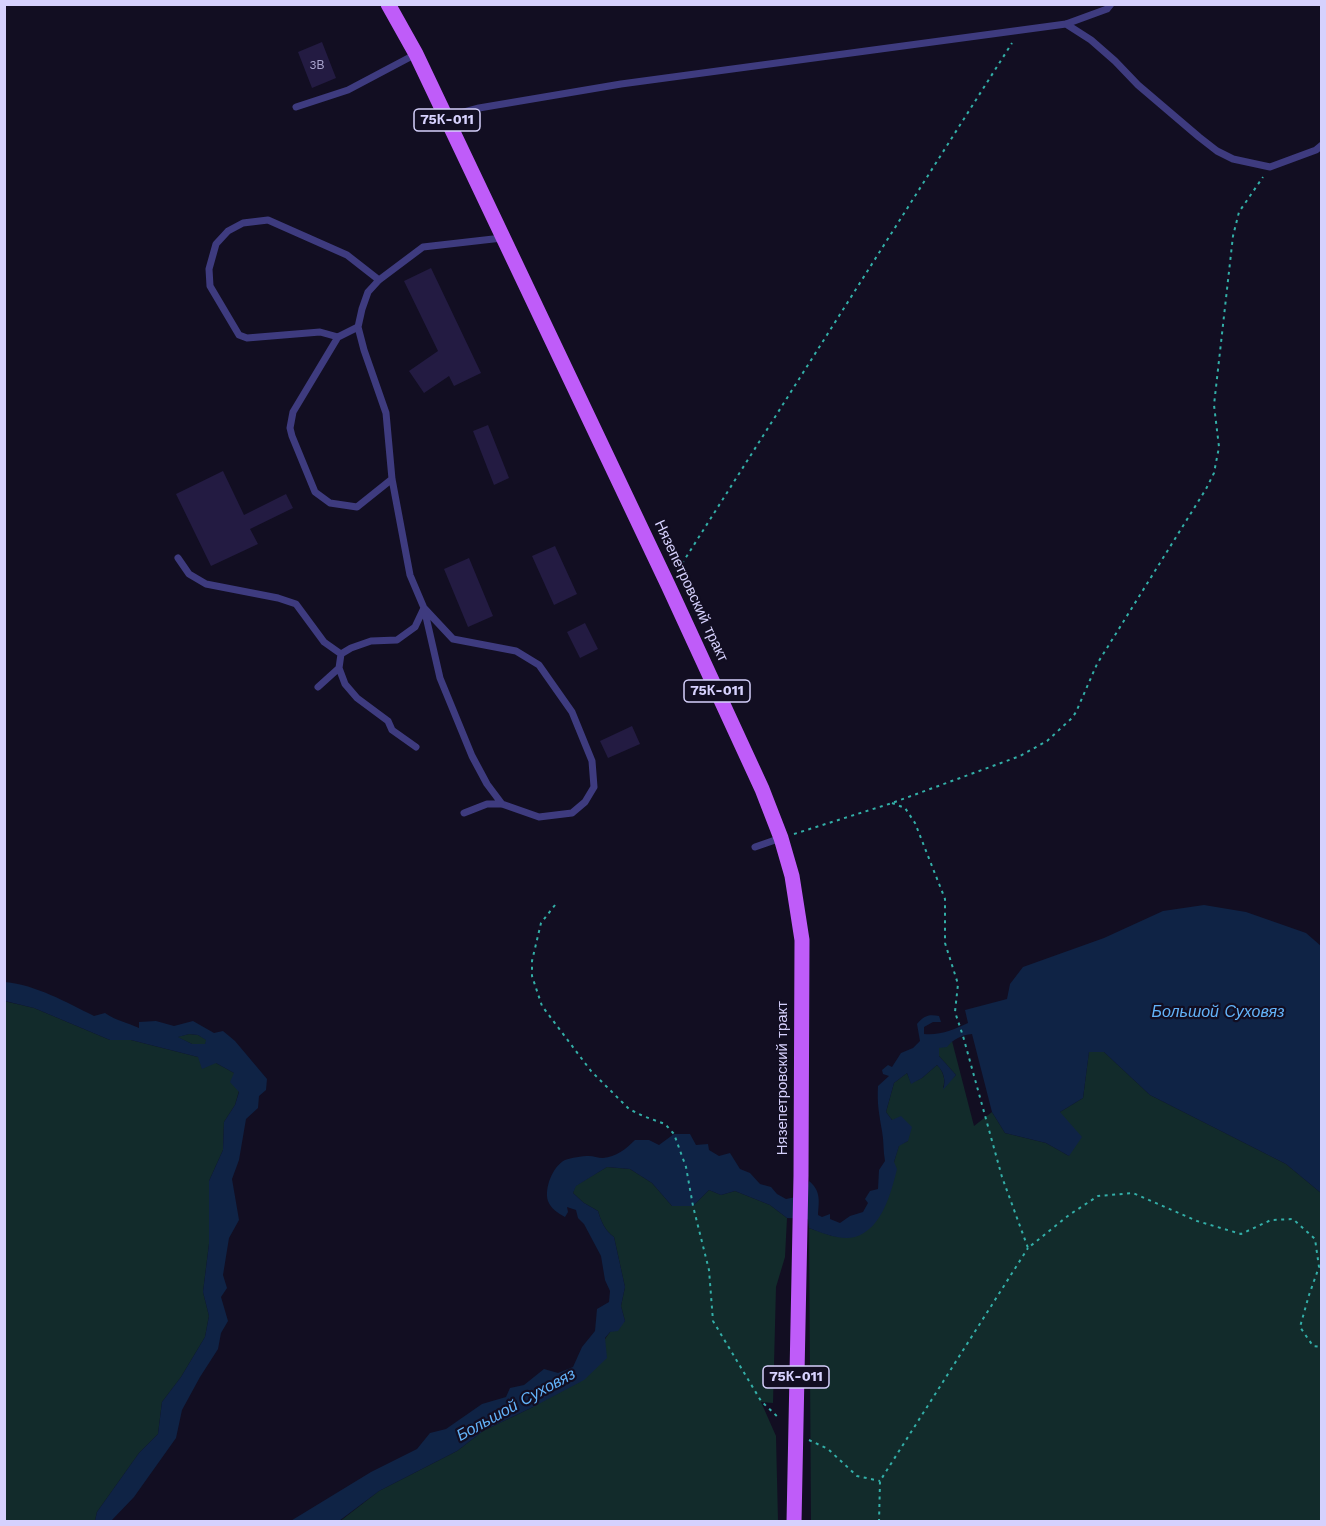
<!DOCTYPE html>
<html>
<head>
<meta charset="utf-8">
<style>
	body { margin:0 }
	#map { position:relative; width:1326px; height:1526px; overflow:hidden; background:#120e22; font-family:"Work Sans",sans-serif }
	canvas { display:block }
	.frame { position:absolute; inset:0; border:6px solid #d6d1fd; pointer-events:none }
</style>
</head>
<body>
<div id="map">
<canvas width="1326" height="1526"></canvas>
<div class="frame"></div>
</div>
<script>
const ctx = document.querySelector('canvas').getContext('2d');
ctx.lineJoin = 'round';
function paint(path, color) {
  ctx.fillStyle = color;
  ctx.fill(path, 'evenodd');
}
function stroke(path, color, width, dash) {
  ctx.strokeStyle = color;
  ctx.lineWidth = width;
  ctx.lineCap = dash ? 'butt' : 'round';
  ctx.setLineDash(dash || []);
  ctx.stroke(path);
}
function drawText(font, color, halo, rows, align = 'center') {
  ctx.font = font + ' "Work Sans",sans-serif';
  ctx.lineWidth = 4.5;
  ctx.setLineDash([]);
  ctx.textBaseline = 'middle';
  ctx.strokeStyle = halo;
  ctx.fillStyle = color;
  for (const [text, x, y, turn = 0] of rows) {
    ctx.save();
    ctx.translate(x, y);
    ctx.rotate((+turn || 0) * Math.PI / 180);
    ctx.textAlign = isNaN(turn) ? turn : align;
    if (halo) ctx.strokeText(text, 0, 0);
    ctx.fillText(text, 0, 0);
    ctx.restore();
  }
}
const green = new Path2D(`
	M4 1001 34 1008 110 1040H131L198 1057 216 1063 234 1073 239 1091 235 1105 224 1122 223 1150 209 1181V1244L203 1292 209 1316 205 1337 181 1377 162 1402 158 1434 139 1453 97 1512 95 1521H5Z
	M189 1034 198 1035 207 1040 205 1044H192L177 1037Z
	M952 1041 974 1126 992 1112 1005 1133 1046 1143 1069 1156 1060 1112 1083 1098 1089 1051 1104 1052 1150 1095 1286 1164 1321 1193V1521H811L809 1228 832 1236 854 1237 894 1162 899 1145 908 1141 886 1112 894 1083 907 1073 911 1083 922 1078 937 1065C943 1071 946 1079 943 1088L956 1075 939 1056V1047Z
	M607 1167 630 1169 652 1183 672 1206H693L709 1190 721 1195 735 1191 770 1205 787 1218 785 1257 776 1287 773 1403 761 1402 776 1436 778 1521 339 1522 379 1491 457 1451 483 1431 533 1407 605 1339 610 1332 625 1321 621 1306 625 1287 614 1237C605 1231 601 1221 598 1211L584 1203 573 1193 575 1186Z`);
const water = new Path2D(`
	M1204 905 1246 912 1306 933 1321 946V1193L1286 1164 1150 1095 1104 1052H1089L1083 1098 1060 1112 1082 1137 1069 1156 1046 1143 1005 1133 992 1112 972 1034C962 1035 953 1039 947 1047L939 1048V1056L956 1075 943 1090C946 1080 944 1072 937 1065L922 1078 911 1084 907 1073 894 1083 886 1112 892 1120 901 1116 912 1127 908 1141 899 1146 894 1162 897 1169C891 1193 882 1229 855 1237 841 1241 822 1233 809 1228L808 1219 787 1218 770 1205 735 1191 721 1195 709 1190 693 1206H672L652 1183 630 1169 607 1167 576 1186 573 1193 584 1203 598 1211C601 1221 605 1231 614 1237L625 1287 621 1306 625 1321 618 1331 610 1332 605 1338 607 1358 584 1380 533 1407 483 1431 457 1451 379 1491 339 1521 289 1522 371 1472 417 1449 430 1433 446 1429 482 1404 506 1397 510 1388 524 1385 544 1369 558 1373 573 1367 582 1347 595 1331 597 1309 609 1302 610 1291 605 1280 601 1256 584 1224 578 1218 576 1210 567 1207 568 1212 565 1217C558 1213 551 1209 548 1201 544 1188 553 1166 565 1160 571 1158 582 1156 589 1156 593 1156 598 1158 603 1158 616 1157 626 1149 635 1140H649L659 1145 674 1134H690L696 1145 708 1144 709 1150 719 1156 730 1153 740 1169 750 1173 760 1184 771 1187 777 1194 786 1199 806 1195 809 1181C821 1191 819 1200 818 1215L822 1217 830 1214V1219L840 1223 850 1216 863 1212 868 1203 865 1199 870 1191 878 1189 879 1170 885 1161C883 1151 884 1141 882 1131 879 1113 877 1104 878 1086L889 1076 883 1074 882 1070 888 1065 892 1067 901 1053 913 1048 920 1041 917 1024C924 1016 928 1014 939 1016L941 1022H933L924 1027V1034C939 1036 955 1029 968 1023L965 1010 1007 999 1010 984 1023 967 1104 938 1163 911Z
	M5 982C36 985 66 1002 94 1016L105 1013C117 1021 126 1022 139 1028V1022L156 1021 174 1026 193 1021 214 1033 223 1031 235 1041 267 1079 266 1090 259 1096 258 1108 246 1119 239 1160 232 1179 239 1220 229 1238 223 1275 227 1288 221 1297 228 1321 221 1333 218 1349 200 1377 182 1410 176 1438 134 1497 111 1521H95L97 1512 139 1453 158 1434 162 1402 181 1377 205 1337 209 1316 203 1292 209 1244V1181L223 1150 224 1122 235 1105 239 1092 230 1082 234 1073 216 1063 202 1069 198 1057 131 1040H110L34 1008 5 1001ZM189 1034 198 1035 206 1040 205 1044H192L178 1037Z`);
const building = new Path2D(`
	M322 42 336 78 312 88 298 52Z
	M431 268 481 373 454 386 449 376 424 393 409 371 438 351 404 281Z
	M488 425 509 478 494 485 473 431Z
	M223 471 244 515 286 494 293 508 250 529 258 544 211 566 176 494Z
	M555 546 577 594 554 605 532 556Z
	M469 558 493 616 468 627 444 569Z
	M585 623 598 649 580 658 567 632Z
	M632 726 640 744 608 758 600 741Z`);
const path = new Path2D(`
	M678 570 1012 43
	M892 803 905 808 915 823 945 899V943L958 984 955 1012 963 1036 1002 1177 1028 1248 1069 1215 1098 1196 1133 1193 1197 1221 1241 1234 1271 1220 1293 1219 1315 1239 1319 1267 1309 1295 1300 1327 1313 1346 1322 1347
	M794 834 892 803 1020 756 1047 741 1072 718 1076 712 1097 664 1206 489 1214 473 1219 447 1214 405 1233 236 1239 212 1263 177
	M555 905 541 923 532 961V976L542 1006 591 1071 629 1109 643 1116 665 1124 674 1134 686 1167 693 1206 709 1270 713 1321 761 1401 780 1419
	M809 1440 828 1449 857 1476 880 1481
	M879 1522 880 1481 1028 1248`);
const service = new Path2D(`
	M1066 24 1091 40 1115 61 1138 85 1199 137 1217 151 1233 159 1270 167 1316 150 1322 145
	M296 107 348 90 416 54
	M446 117 479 108 621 84 1066 24 1107 9 1111 4
	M502 238 423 247 379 280 368 292 362 309 358 327 364 350 386 413 392 479 410 575 424 608 440 678 472 756 487 784 502 804
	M358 327 338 337 293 412 290 428 292 436 315 492 330 503 357 507 392 479
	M338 337 320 332 247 338 239 335 210 286 209 269 216 244 228 231 243 223 268 220 347 255 379 280
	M178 558 189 574 206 584 278 598 296 604 324 642 341 654
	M318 687 339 668
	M416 747 392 730 388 721 357 698 345 684 339 668 341 654 351 648 371 641 397 640 415 627 424 608 453 639 516 651 539 665 572 712 592 761 594 787 585 802 572 813 539 817 502 804H487L464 813
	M755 847 781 838`);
const primary = new Path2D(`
	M388 4 416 54 668 585 762 789 781 838 792 876 802 940 801 1176 794 1522`);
const numberNames = [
	["3В",317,65]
];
const shields = [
	[447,120,66],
	[717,691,66],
	[796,1377,66]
];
const shieldNames = [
	["75К-011",447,120],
	["75К-011",717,691],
	["75К-011",796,1377]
];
const streetNames = [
	["Нязепетровский тракт",691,591,65],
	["Нязепетровский тракт",783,1078,-90]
];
const waterNames = [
	["Большой Суховяз",1218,1012],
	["Большой Суховяз",516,1405,-29]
];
paint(green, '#122b2b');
paint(water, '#0f2345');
paint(building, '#231b42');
stroke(path, '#33afa8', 2, [3, 4.5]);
stroke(service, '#3e3b7f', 7);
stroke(primary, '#bf5cf9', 15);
drawText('12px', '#a9a4ce', null, numberNames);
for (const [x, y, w] of shields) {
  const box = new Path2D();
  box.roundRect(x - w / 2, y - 11, w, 22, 4.5);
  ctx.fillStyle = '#120e22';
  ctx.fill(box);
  stroke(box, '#d6d1fd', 1.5);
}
drawText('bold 14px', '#d6d1fd', null, shieldNames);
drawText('15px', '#d6d1fd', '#120e22', streetNames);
drawText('italic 16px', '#63b3f9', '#120e22', waterNames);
</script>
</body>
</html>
